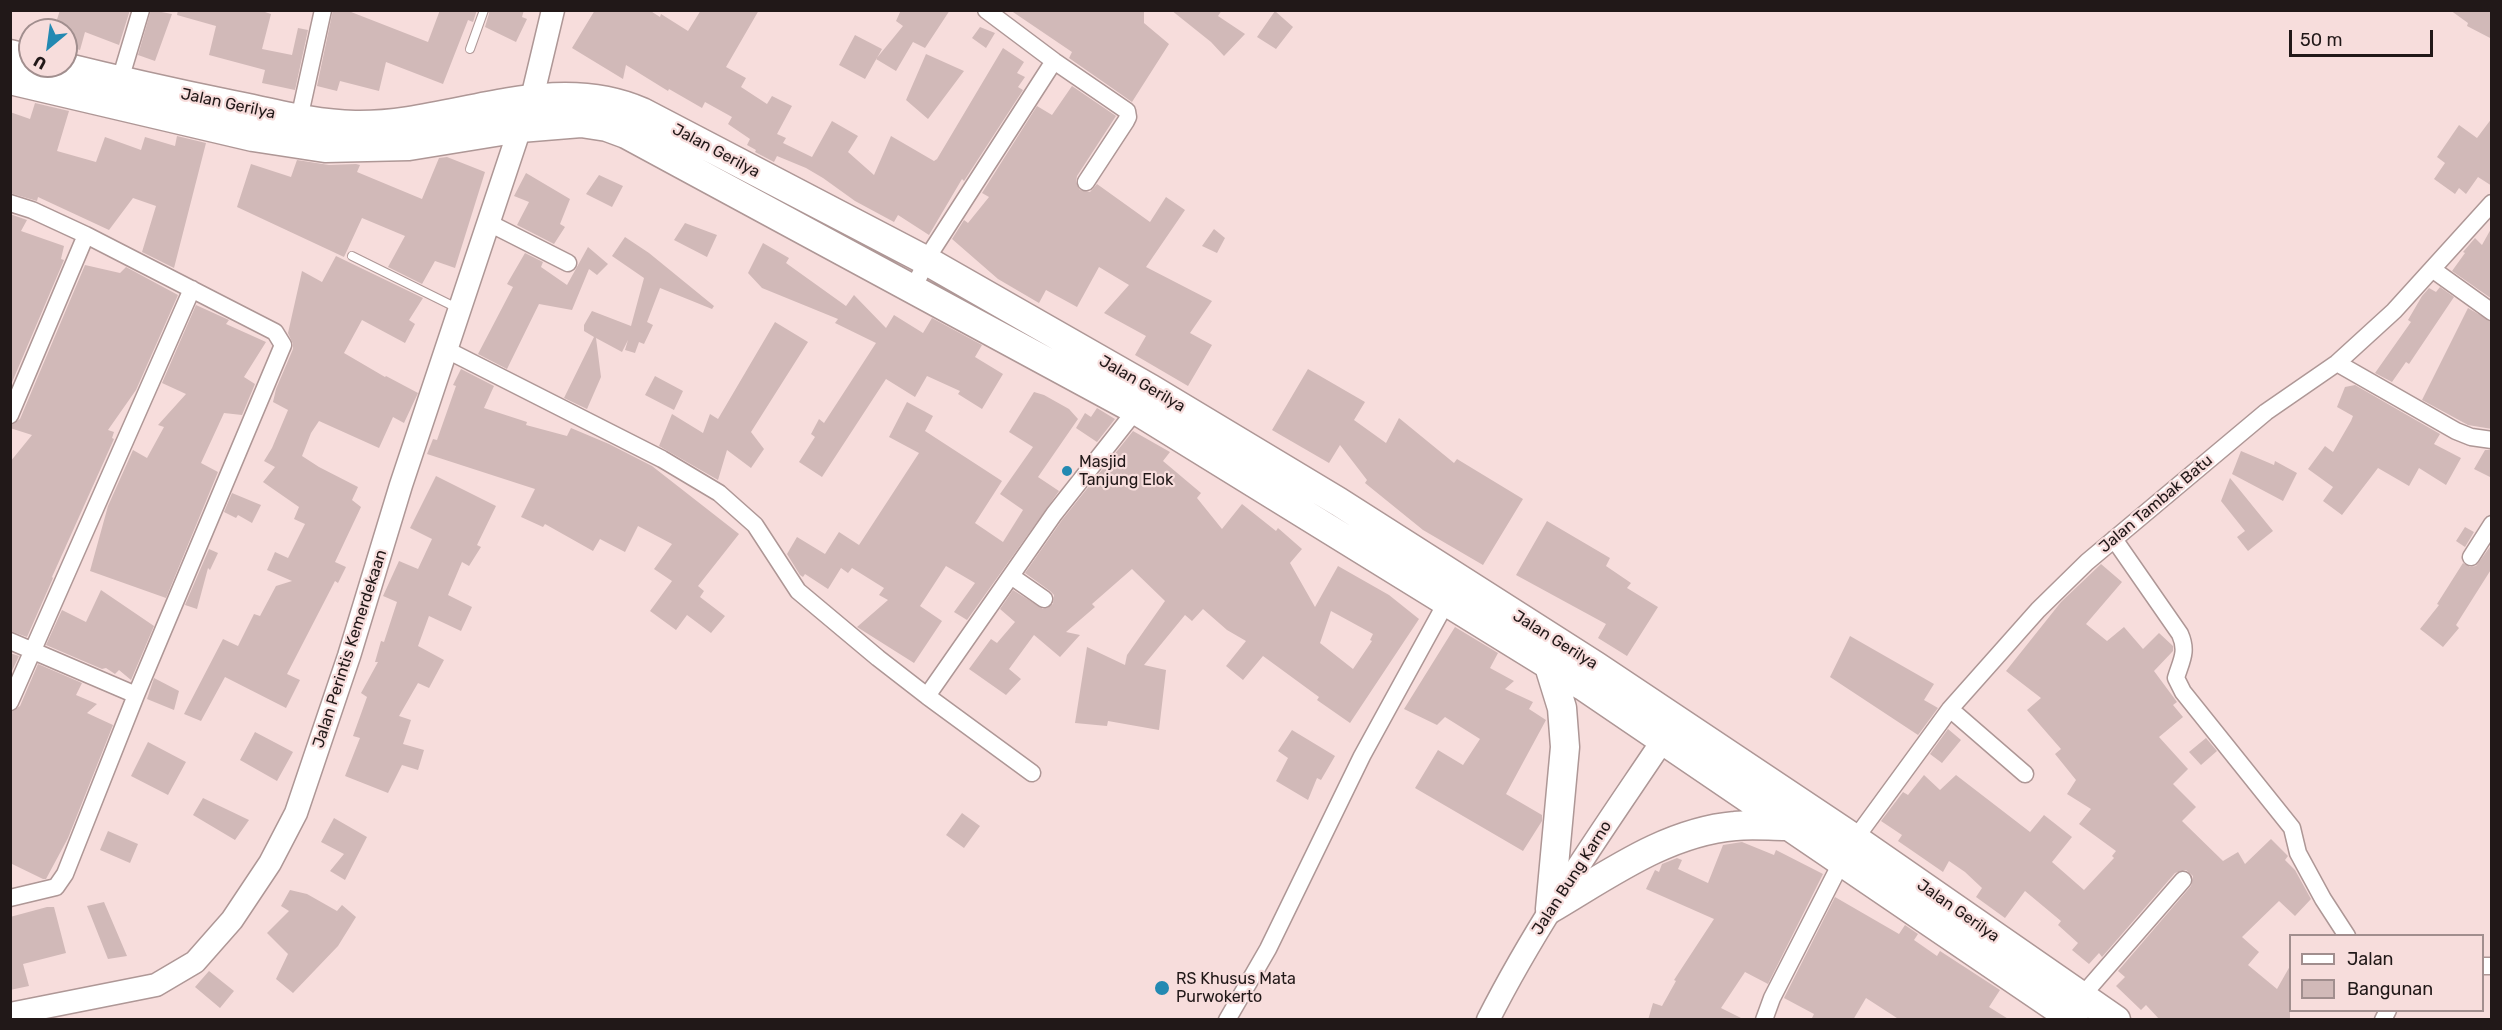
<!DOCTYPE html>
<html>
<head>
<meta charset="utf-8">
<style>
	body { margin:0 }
	#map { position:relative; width:2502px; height:1030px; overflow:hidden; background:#f7dddc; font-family:Rubik,sans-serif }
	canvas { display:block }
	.frame { position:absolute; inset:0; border:12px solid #211818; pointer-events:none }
	.legend { position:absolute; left:2289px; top:934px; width:195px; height:78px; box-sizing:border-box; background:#f7dddc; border:2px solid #a18e8e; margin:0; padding:8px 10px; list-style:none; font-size:18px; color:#211818 }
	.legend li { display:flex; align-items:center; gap:12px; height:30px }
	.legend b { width:30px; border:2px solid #a18e8e }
	.north { position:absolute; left:18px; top:18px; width:60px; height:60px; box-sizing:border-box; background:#f7dddc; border:2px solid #a18e8e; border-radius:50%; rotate:209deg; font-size:16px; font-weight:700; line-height:24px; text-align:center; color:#211818 }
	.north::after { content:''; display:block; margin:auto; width:21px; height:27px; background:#2389b2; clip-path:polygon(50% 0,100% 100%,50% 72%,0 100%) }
	.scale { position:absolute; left:2289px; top:30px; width:144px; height:27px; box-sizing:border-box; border:3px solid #211818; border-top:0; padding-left:8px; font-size:18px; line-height:21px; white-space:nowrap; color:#211818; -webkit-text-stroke:4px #f7dddc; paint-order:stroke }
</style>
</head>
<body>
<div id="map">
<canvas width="2502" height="1030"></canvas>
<div class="frame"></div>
<ul class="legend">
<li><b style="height:8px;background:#fff"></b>Jalan</li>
<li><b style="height:16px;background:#d1b9b8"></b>Bangunan</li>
</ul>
<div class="north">U</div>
<div class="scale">50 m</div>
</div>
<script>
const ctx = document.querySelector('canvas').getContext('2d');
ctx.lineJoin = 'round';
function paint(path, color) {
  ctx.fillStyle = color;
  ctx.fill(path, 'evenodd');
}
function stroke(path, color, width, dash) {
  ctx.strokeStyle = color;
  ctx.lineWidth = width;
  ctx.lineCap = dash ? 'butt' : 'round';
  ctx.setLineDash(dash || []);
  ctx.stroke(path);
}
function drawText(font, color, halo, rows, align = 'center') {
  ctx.font = font + ' Rubik,sans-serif';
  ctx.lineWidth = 4.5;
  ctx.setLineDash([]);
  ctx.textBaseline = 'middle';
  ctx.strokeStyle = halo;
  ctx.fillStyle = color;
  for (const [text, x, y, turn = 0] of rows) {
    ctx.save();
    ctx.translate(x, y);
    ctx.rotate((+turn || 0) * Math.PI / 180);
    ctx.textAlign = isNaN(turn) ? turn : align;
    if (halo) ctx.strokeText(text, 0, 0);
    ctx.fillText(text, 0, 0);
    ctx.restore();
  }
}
const building = new Path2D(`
	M60 10H130L119 45 85 32 80 50 66 46V29L55 26Z
	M151 10 172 14 155 61 138 55Z
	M178 10H259L271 14 262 49 292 55 298 28 308 30 295 90 262 83 265 70 209 55 216 26 177 15Z
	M333 10H346L428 42 440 10H477L473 22 468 20 443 84 386 62 379 91 340 81 337 91 317 86Z
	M490 10H524L522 17 527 19 516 42 485 27Z
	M595 10H649L660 17 661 14 688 31 701 10H759L726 67 746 78 741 87 767 104 772 96 792 106 777 134 786 138 783 143 812 157 832 121 858 136 848 152 874 175 891 136 934 161 937 159 1003 48 1024 62 1017 73 1025 77 1018 87 1023 90 964 181 962 179 929 235 898 215 894 222 855 201 823 178 806 168 777 156 774 162 755 152 756 150 747 145 750 139 728 124 732 117 705 102 702 108 669 89 668 91 626 65 623 79 572 48Z
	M901 10H950L925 48 913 42 896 71 876 59 903 26 896 21Z
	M1010 10H1144V23L1169 44 1132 102 1069 58 1072 52Z
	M1171 10H1222L1218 16 1245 34 1224 56 1211 42Z
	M2450 10H2492V39L2467 26 2468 23Z
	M1275 11 1293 27 1276 49 1257 37Z
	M980 27 995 33 986 48 972 38Z
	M855 35 882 49 865 79 839 65Z
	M926 54 964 71 928 119 906 100Z
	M1072 86 1116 116 1077 176 1076 182 1080 190 1090 192 1097 184 1150 222 1166 197 1185 210 1146 267 1212 301 1190 333 1212 345 1188 386 1135 355 1146 336 1104 313 1129 285 1099 267 1077 307 1046 290 1039 303 998 279 952 239 964 220 968 223 989 197 982 193 1037 106 1052 115Z
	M35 103 69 111 57 151 96 162 105 137 141 150 145 137 175 146 177 136 206 143 174 268 142 252 156 206 133 198 109 230 38 197 37 201 10 193V112L30 119Z
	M2492 118V186L2478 177 2466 194 2459 188 2455 194 2434 179 2445 163 2437 157 2459 125 2477 138Z
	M447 157 485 172 455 268 435 261 422 284 388 267 405 236 362 218 344 257 237 207 251 164 291 177 297 160 329 165 356 164 360 165 357 172 422 199 439 158Z
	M526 173 570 199 560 224 565 227 554 244 517 225 529 202 514 196Z
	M599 175 623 186 612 207 586 194Z
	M10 214 27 220 21 231 64 246 61 259 64 260 10 387Z
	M685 223 717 235 707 257 674 240Z
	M2492 227V299L2452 271 2465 253 2463 252 2475 238 2482 245Z
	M1214 229 1225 238 1217 253 1202 246Z
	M625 237 649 253 714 306 712 309 660 288 647 322 653 325 644 344 639 342 635 353 625 350 628 340 622 352 596 338 601 377 587 409 564 398 594 337 584 331V325L592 311 631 326 644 278 612 256Z
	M763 243 789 258 786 263 846 306 854 295 886 328 894 315 923 333 932 318 982 345 975 357 1003 374 982 409 958 394 960 391 927 376 915 397 886 379 822 477 799 462 815 437 811 434 819 419 824 423 876 343 835 323 838 319 762 288 748 273Z
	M588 247 608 264 597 275 589 269 572 310 539 304 507 369 478 354 513 287 507 284 525 253 543 262 541 267 567 285Z
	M336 256 423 298 409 320 415 324 405 343 362 320 344 353 385 377 386 376 418 393 404 423 393 417 379 448 319 421 311 433 302 456 319 467 358 487 352 500 361 507 335 562 346 567 338 583 335 581 287 674 300 680 286 708 225 677 201 721 184 714 223 639 238 646 254 614 260 616 276 586 292 581 267 570 275 552 288 558 305 524 294 519 299 507 263 482 275 467 264 461 272 448 288 410 273 402 276 389 293 349V344L288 333 302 271 322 282Z
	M85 265 120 273 126 267 178 295 136 390 108 430 114 432 112 438 114 439 52 577 53 578 27 637 10 631V462L32 435 10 428V425L20 419Z
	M2440 287 2454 297 2409 364 2406 362 2392 382 2375 373 2411 322 2408 320 2422 296 2429 288 2436 292Z
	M196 305 229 320 226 324 266 342 244 377 255 384 242 415 224 413 201 463 218 472 166 598 90 571 108 506 133 450 147 458 164 427 158 425 186 394 162 383Z
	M2468 308 2492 322V429L2468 425 2422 400Z
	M775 322 808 342 751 432 764 449 751 468 727 450 718 480 659 446 672 414 703 433 710 414 718 419Z
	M461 369 494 386 484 408 527 422 526 425 567 436 571 428 609 444 652 466 739 534 698 586 704 591 700 597 725 616 711 633 687 615 676 630 650 611 672 581 654 569 672 544 638 526 625 552 600 539 593 551 545 524 543 527 521 517 535 489 427 454 433 439 437 440 456 386 453 385Z
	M1308 369 1365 402 1354 420 1386 443 1399 418 1454 463 1457 459 1523 499 1483 565 1423 530 1365 483 1367 480 1340 445 1329 463 1272 430Z
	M655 376 683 391 674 410 645 395Z
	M2355 385 2440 434 2434 444 2461 458 2446 485 2419 468 2409 486 2378 468 2342 515 2323 501 2333 487 2308 469 2325 446 2333 452 2351 421 2353 416 2337 407 2345 387Z
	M1034 392 1044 395 1069 409 1078 419 1038 477 1059 491 967 620 954 612 975 583 946 566 920 606 942 621 914 663 857 627 888 600 879 595 884 588 852 568 848 573 841 568 828 589 805 574 803 577 800 575 787 554 797 537 825 554 839 532 859 545 919 453 889 437 907 402 933 416 925 431 1002 481 975 523 1003 542 1023 510 1000 494 1033 447 1009 432Z
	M1097 408 1115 419 1097 442 1076 428 1085 413 1091 417Z
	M1133 431 1170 452 1163 461 1201 493 1197 498 1222 529 1242 504 1276 531 1278 528 1302 549 1290 563 1315 607 1338 566 1389 595 1419 619 1350 723 1317 700 1319 697 1263 656 1243 680 1226 666 1246 641 1227 630 1203 609 1192 621 1185 615 1144 665 1166 670 1159 730 1108 721 1107 726 1075 723 1087 647 1125 665 1127 655 1165 601 1132 569 1092 604 1095 607 1066 632 1080 635 1060 657 1034 635 1009 669 1021 679 1006 695 969 669 991 639 997 643 1015 622 1000 609 1013 590 1043 609 1053 604 1054 595 1050 591 1025 573 1062 520ZM1331 611 1373 634 1370 640 1372 641 1353 669 1320 643Z
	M2485 450H2492V478L2474 469Z
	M2241 451 2274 465 2275 461 2297 473 2283 501 2232 474Z
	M436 476 496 506 477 545 481 547 469 566 462 562 448 595 472 607 461 631 429 616 418 646 444 660 429 688 418 683 399 716 411 720 403 744 424 750 418 770 402 765 388 793 345 776 360 738 353 736 367 697 361 693 378 662H375L381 641 384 642 397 602 383 596 399 561 418 569 432 539 410 528Z
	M2230 478 2273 531 2248 551 2237 537 2245 531 2221 501Z
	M232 493 261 505 252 523 238 515 236 518 224 512Z
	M1547 521 1610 558 1606 566 1631 583 1627 588 1658 607 1627 656 1598 638 1606 624 1516 575Z
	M2465 527 2474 532 2465 547 2456 541Z
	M2492 544V568L2456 625 2459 628 2443 647 2420 629 2439 605 2437 604 2463 563 2470 567 2476 566Z
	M209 549 218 553 210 570 208 568 197 609 185 605Z
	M2101 564 2122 582 2086 624 2107 641 2124 627 2143 649 2159 633 2173 646V651L2154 671 2177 702 2173 705 2183 717 2159 737 2188 769 2173 784 2196 807 2182 821 2223 861 2238 852 2245 864 2271 839 2288 856 2285 860 2295 870 2311 899 2295 916 2279 901 2242 937 2259 952 2248 965 2277 989 2290 966V1020H2160L2146 1005 2141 1010 2116 986 2125 977 2118 971 2191 886 2193 876 2186 870 2175 873 2102 957 2099 953 2089 964 2072 950 2078 943 2058 925 2061 921 2025 891 2005 918 1976 897 1982 888 1965 872 1949 861 1943 872 1898 841 1902 835 1881 821 1903 792 1908 795 1924 775 1940 790 1956 775 2030 832 2044 815 2072 837 2052 862 2084 890 2114 858 2112 856 2116 851 2079 824 2091 809 2067 794 2076 780 2055 754 2061 749 2027 710 2041 698 2006 671 2061 602Z
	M101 590 154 626 131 680 119 670 115 674 106 668 102 669 46 645 62 610 86 622Z
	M1455 627 1498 653 1490 668 1514 681 1505 689 1533 702 1529 709 1546 720 1506 794 1542 815V821L1523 851 1415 788 1438 750 1463 765 1480 739 1445 717 1437 725 1404 709Z
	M1850 636 1934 684 1924 700 1938 708 1918 735 1830 677Z
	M10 653 19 656 10 675Z
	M38 664 82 683 76 695 97 704 87 713 113 725 68 838 46 879H43L10 863V712L20 706Z
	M154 678 179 691 174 710 147 699Z
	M1948 729 1961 740 1942 763 1930 754Z
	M1292 730 1335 756 1321 780 1317 778 1308 800 1276 781 1288 758 1278 751Z
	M255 732 293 752 277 781 240 760Z
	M2206 738 2217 751 2201 765 2189 752Z
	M148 742 186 762 168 795 131 776Z
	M203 798 249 820 235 840 193 815Z
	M962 813 980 826 964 848 946 835Z
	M334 818 367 837 345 880 330 871 344 854 321 842Z
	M108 831 138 844 130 863 100 850Z
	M1742 842 1774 855 1776 850 1823 874 1768 984 1745 972 1721 1008 1745 1020H1648L1653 1003 1662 1006 1676 981 1674 980 1714 919 1646 889 1655 870 1659 872 1662 864 1677 858 1682 860 1678 869 1708 883 1723 845Z
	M290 890 307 894 337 911 342 905 356 917 338 946 293 993 276 979 288 954 267 933 289 911 281 906Z
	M1835 897 1899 934 1905 925 1918 934 1914 940 1937 956 1940 951 2000 990 1989 1007 2010 1020H1900L1866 998 1853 1020H1811L1814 1014 1784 998Z
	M104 902 127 956 108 959 87 906Z
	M47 907H54L66 953 23 964 29 986 10 990V917Z
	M209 971 234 991 220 1008 195 987Z`);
const lane = new Path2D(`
	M470 49 484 10
	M352 256 459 309`);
const street = new Path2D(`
	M1054 61 1127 111 1128 117 1126 121 1086 182
	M120 80 141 10
	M299 119 323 10
	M10 203 32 210 86 235 275 332 283 345 136 695 65 874 56 887 10 898
	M489 223 568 263
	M2432 269 2492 312
	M913 289 931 252 1054 61 986 10
	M447 350 662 459 719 493 755 525 798 591 878 658 927 696 1054 514 1136 410
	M2337 363 2456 431 2471 437 2492 440
	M10 415 86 235
	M2114 539 2180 634C2188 652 2181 661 2176 678L2183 692 2292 828 2298 853 2323 899 2347 936
	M2471 557 2492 524
	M1011 576 1044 599
	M10 641 136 695
	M927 696 1032 773
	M10 702 192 289
	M1950 709 2025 774
	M1855 839 1950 709 2038 610 2087 562 2266 412 2337 363 2394 311 2492 203
	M2482 966H2492
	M2081 997 2183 880
	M1227 1020 1268 949 1362 756 1447 601
	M1764 1020 1772 998 1841 863
	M2383 1020 2388 1010`);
const secondary = new Path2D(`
	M10 1014 156 985 195 962 232 920 270 863 296 813 349 656 401 485 520 128 532 98 553 10
	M1488 1020C1538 921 1602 831 1663 740`);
const highway = new Path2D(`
	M10 54 30 59
	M60 66C117 80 175 93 233 105 273 113 313 124 355 125 450 127 549 71 642 112L927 261 1151 389 1339 502 1596 666 1855 839 2116 1020
	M10 80 253 137 325 148 409 146 520 128 581 123 607 127 626 134 1136 410 1583 686 2074 1020
	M1549 666 1562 708 1565 747 1550 909
	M1550 909C1608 875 1666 832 1735 826 1752 824 1769 826 1786 826`);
const markers = [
	[1067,471,6,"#2389b2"],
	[1162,988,8,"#2389b2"]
];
const streetNames = [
	["Jalan Gerilya",228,104,12],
	["Jalan Gerilya",716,151,28],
	["Jalan Gerilya",1142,384,30],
	["Jalan Tambak Batu",2156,504,-40],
	["Jalan Gerilya",1555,640,32],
	["Jalan Perintis Kemerdekaan",350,649,-72],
	["Jalan Bung Karno",1572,878,-57],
	["Jalan Gerilya",1958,911,35]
];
const poiNames = [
	["Masjid",1079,462],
	["Tanjung Elok",1079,480],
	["RS Khusus Mata",1176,979],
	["Purwokerto",1176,997]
];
paint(building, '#d1b9b8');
stroke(lane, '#ae9796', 10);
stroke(street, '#ae9796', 19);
stroke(secondary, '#ae9796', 25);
stroke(highway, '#ae9796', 31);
stroke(lane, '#fff', 8);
stroke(street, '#fff', 16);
stroke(secondary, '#fff', 22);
stroke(highway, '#fff', 28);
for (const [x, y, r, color] of markers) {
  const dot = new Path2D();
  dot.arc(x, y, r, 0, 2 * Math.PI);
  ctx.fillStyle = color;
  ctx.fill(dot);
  stroke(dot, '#f7dddc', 2);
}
drawText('16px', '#211818', '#f7dddc', streetNames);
drawText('16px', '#211818', '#f7dddc', poiNames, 'left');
</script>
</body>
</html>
